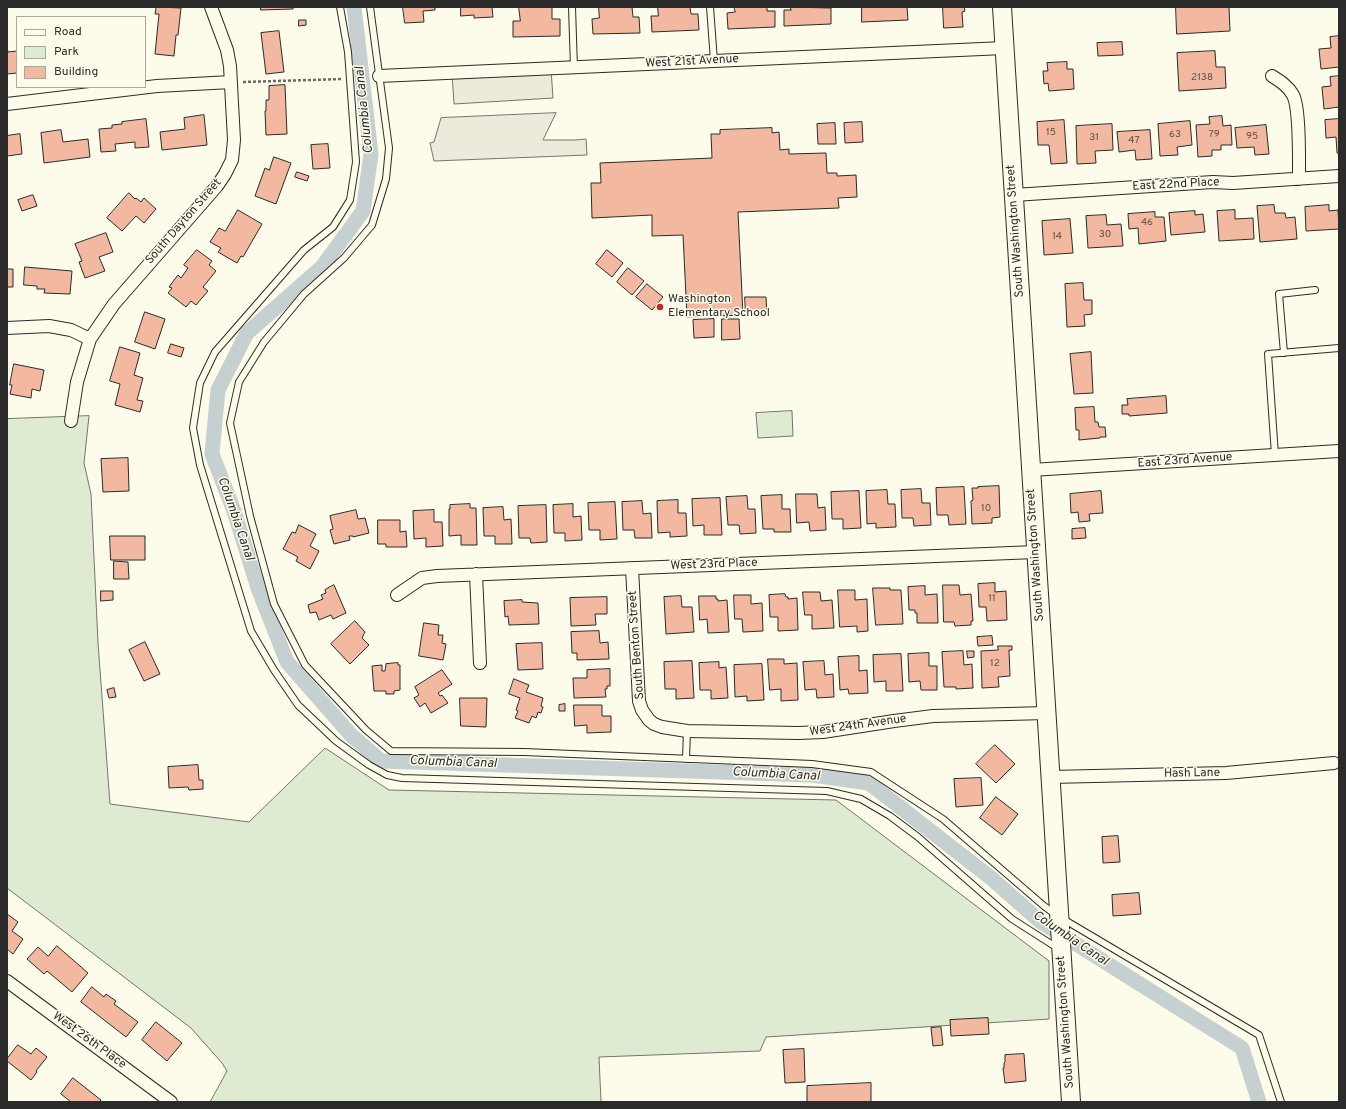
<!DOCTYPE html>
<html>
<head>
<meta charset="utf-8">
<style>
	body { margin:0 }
	#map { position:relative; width:1346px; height:1109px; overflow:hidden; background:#fdfbea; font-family:Overpass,sans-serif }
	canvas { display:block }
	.frame { position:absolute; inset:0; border:8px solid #2b2b2b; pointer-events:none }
	.legend { position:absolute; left:16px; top:16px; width:130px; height:72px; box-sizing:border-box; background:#fdfbea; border:1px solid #a9a89e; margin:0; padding:5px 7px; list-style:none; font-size:12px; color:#2b2b2b }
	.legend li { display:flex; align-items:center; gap:8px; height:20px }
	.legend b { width:20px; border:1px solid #a9a89e }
</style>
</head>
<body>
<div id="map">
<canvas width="1346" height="1109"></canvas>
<div class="frame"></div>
<ul class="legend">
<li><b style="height:5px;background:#fdfbea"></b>Road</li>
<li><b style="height:11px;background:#deebd1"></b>Park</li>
<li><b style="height:11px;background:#f2b8a0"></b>Building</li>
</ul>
</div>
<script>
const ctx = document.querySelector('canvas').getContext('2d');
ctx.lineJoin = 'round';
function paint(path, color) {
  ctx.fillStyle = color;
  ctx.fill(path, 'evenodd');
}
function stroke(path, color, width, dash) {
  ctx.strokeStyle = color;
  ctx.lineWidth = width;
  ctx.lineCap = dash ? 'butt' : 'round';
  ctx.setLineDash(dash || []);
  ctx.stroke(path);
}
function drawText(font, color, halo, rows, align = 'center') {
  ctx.font = font + ' Overpass,sans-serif';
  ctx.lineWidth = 3;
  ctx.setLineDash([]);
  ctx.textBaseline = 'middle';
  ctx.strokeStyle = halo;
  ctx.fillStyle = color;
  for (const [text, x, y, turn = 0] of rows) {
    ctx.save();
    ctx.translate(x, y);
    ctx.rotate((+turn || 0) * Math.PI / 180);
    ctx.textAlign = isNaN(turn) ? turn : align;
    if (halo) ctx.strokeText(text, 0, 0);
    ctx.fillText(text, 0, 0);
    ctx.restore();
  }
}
const green = new Path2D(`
	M792 411 793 436 758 438 756 413Z
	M89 416 84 463 91 494 98 643 110 804 249 822 325 748 389 790 836 800 1049 961V1019L766 1037 760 1051 599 1057 601 1102H210L227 1071 222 1063 191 1028 7 888V419Z`);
const parking = new Path2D(`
	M551 69 553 98 454 104 452 73Z
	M556 113 543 140H576L586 139 587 155 434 161 430 143 434 142 441 118Z`);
const canal = new Path2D(`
	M354 7 371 154 363 211 322 267 247 333 218 390 212 454 234 511 258 588 287 662 351 735 381 761 812 775 869 783 991 878 1041 922 1242 1048 1259 1102`);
const building = new Path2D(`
	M160 7 181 8 178 35H176L174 56 155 54 159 14H155L156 8Z
	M261 7H293V9L261 10Z
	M403 7H435V10L423 11 424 22 405 23Z
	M461 7H492L493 17 474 18V15L461 16Z
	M519 7H552V19H560V36L513 37V21H520Z
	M599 7H632L633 17H639L640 33 593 34 592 19 599 18Z
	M658 7H690L691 14H698L699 30 652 32 651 16H658Z
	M734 7H767V11H775V27L728 29 727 13 735 12Z
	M790 7 831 8V24L784 26V10H791Z
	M862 7H907L908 20 862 22Z
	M943 7H964L965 11 962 12 963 27 944 28Z
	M1176 7H1229L1230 31 1177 34Z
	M299 20H306V25L299 26Z
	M279 31 284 72 266 74 261 33Z
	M1339 36V67L1321 69 1319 49 1331 48 1330 37Z
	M1122 42 1123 55 1098 56 1097 43Z
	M7 47 8 52 17 51V73L7 74Z
	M1215 51 1216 67H1225L1226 88 1179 91 1177 53Z
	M1067 62V69H1073L1074 89 1049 91 1048 83 1044 84 1043 71H1048L1047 63Z
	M1339 76V107L1324 109 1322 87 1331 86 1330 77Z
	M285 85 287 134 266 135 265 111H266V100H269V86Z
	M204 115 207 145 162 150 160 132 185 129 184 118Z
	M1222 116 1223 126 1231 125 1232 145H1221V150H1212V156L1198 157 1196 125 1210 124 1209 117Z
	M146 119 149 147 135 148V142L115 144 116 151 101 152 99 129 112 128V125L122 124V122Z
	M1339 119V153H1337L1336 137 1326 138 1325 120Z
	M1064 120 1067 163 1051 164 1049 145H1038L1037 122Z
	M1190 121 1192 145 1177 147 1178 155 1160 156 1158 124Z
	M862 122 863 142 845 143 844 123Z
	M835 123 836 144H818L817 124Z
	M1112 124 1113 150 1095 151 1096 163 1077 164 1076 126Z
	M1266 125 1269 154 1255 155 1254 147 1237 148 1235 128Z
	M772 128V133L779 132 780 150 789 149V154L826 153 827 173H837V176L856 175 857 197 838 198 839 208 738 212 743 315 687 317 683 235 652 236V215L592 218 591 183H601L600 163 712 158 711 134H720V130Z
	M61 130 63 142 88 139 90 157 44 163 41 133Z
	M1150 130 1152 159 1136 160 1135 150 1119 152 1117 132Z
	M20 134 22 154 7 156V136Z
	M328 144 330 168 313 169 311 145Z
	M274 157 291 163 276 204 255 196 265 168 269 170Z
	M297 172 309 176 307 181 295 177Z
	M129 193 135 199 136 198 141 202 144 198 156 209 144 223 136 216 122 231 107 218Z
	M33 195 37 206 22 211 18 200Z
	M1274 205 1275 213H1285L1286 218 1295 217 1297 239 1260 242 1257 206Z
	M1329 205V211L1338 210 1339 229 1306 231 1305 207Z
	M238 210 262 224 243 257 241 256 237 263 218 252 221 248 210 242 219 228 225 231Z
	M1235 210V219L1253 218 1254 239 1219 241 1217 211Z
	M1195 211V215L1203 214 1205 232 1171 235 1169 213Z
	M1155 212V217H1164L1166 241 1139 244 1138 228 1129 229 1128 214Z
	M1106 215 1107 225 1121 224 1123 246 1088 248 1086 216Z
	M1070 219 1073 253 1044 255 1042 221Z
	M106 233 113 252 99 257 105 271 85 278 79 262 82 261 75 244Z
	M197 250 212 261 209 265 216 271 203 287 208 291 196 305 191 301 186 307 168 293 172 288 169 287 178 275 181 278 188 268 184 265Z
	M607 250 623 263 612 277 596 264Z
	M25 267 72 271 70 294 44 293 45 289H37V286L24 285Z
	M628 268 644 281 632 295 617 282Z
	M7 269H13V287H7Z
	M1083 283 1084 300H1092V314L1084 315 1085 326 1067 327 1065 284Z
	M647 284 663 297 652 310 636 297Z
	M745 297H766L767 314 746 315Z
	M145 312 165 319 155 349 135 342Z
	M714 319V337L694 338 693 320Z
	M722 319H739L740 339 722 340Z
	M171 344 184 348 181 357 168 353Z
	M120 347 140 353 134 375 143 378 137 400 143 401 140 412 115 405 120 384 110 381Z
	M1091 352 1093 393 1074 394 1070 354Z
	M14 364 44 370 40 391 32 389 31 398 10 394 12 385H10Z
	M1166 396 1167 413 1129 416V414H1122V405H1128L1127 399Z
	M1094 407 1095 422H1098L1099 427H1105L1106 437H1100V438L1079 440V430H1076L1075 408Z
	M128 458 129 491 103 492 101 459Z
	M999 486 1000 517 992 518V523L972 524 971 501 973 500 972 488H978V487Z
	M964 487 966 524 949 525 948 515H937L936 488Z
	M921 489 922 503H930L931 525 914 526 913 518H902L901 490Z
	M887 490 888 504H895L896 527 876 528V523L867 524 866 491Z
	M859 491 861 528 843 529V519H832L831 492Z
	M1101 491 1103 513 1089 514 1090 521 1079 522 1078 512 1071 513 1070 494Z
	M796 494H817L818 508 825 507 826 530 810 531 809 522 797 523Z
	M782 495V509H790L791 532H774V529H763L761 496Z
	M747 496 748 509H755L756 533 740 534 739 525H728L726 497Z
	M720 498 722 535H704V525L693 526 692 499Z
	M678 500V513H686L687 536 670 537V532L658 533 657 501Z
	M642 501 643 514 651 513 652 538H635L634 530H623L622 502Z
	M615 502 617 539 600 540V530H589L588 503Z
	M470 504V508H476L477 545H461V535L449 536V509H450V505Z
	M573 504V517L581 516 582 540 565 541V533H554L553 505Z
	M546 505 547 542 531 543 530 538H519L518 506Z
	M503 507 504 520 511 519 512 544H495V536H484L483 508Z
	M356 510 358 519 365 518 369 533 353 537V536H349L350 540 334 544 330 530 333 529 330 516Z
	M434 510V522H442L443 546 426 547V538L414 539 413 511Z
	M378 520H400V532L406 531 407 547H386V544H378Z
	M299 525 316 534 310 546 319 551 310 569 296 561 298 557 283 549 292 532 295 533Z
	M1085 528 1086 538 1072 539V529Z
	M110 536H145V560H111Z
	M114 561 128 562 129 579H114Z
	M995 583V592L1006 591 1007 620 987 621 986 607H979L978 584Z
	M334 585 346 613 333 619 331 615 319 620 316 612 310 613 308 605 323 599 321 595 326 593 325 590Z
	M943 585H959L960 595 971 594 973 621H971V625L955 626 954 622H944Z
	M925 586V595L937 594 938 623H917V613H915V610H909L908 587Z
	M873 588H890V590H901L903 624 876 625Z
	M838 590H855V600L867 599 868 631 857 632V626L840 627Z
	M101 591H113V600L101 601Z
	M803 592H820L821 601 832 600 834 628 812 629V615H805Z
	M785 594 786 597H788V599L797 598 798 630 778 631V617H770L769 595Z
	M734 595H751V604L762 603 763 631 743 632 742 619H735Z
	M681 596 682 607H692L694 632 666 634 664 597Z
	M699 596H716V599H718V601L727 600 729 632 708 633 707 619 700 620Z
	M607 597V614H595L596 625 571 626 570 598Z
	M522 600V602L538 603 539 624 509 625 508 616 505 617 504 601Z
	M355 621 365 632 362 638 369 645 350 664 331 644Z
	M424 623 439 625 438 635H443L442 643 446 644 443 660 419 656Z
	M599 631 600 643 608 642 609 659 577 660V653H572L571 632Z
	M992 636 993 645 978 646 977 637Z
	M145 642 160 674 144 681 129 650Z
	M542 643 543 669 518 670 516 644Z
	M998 646H1012V650H1009L1010 676 998 677 999 687 982 688 981 651 998 650Z
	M963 651 964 665 972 664 973 688 956 689V687H944L942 652Z
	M967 651H974V657L968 658Z
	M929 653V666H937V690H921L920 681 909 682 908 654Z
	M901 654 903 691H886V681L874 682 873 655Z
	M859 656V671L867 670 868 693 849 694 848 689 840 690 838 657Z
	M768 659H784V664L797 663 798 700 781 701V689L770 690Z
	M692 661 694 698 676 699V689H665L664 662Z
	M824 661 825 675 833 674 834 697 817 698 816 689 805 690 803 662Z
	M719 662V668L726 667 728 698 711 699V690H700L699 663Z
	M398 663V665H400V690L394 691V694H386V691H374L372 666 382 665V671H385L386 664Z
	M762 664 764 700 747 701V696L735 697 734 665Z
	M610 669V686H607V689H605L606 697 574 698 573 678H587V670Z
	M442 670 452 684 438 693 440 696 442 695 448 703 431 713 425 703 420 707 414 698 419 695 415 687Z
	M514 679 529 685 526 692 543 698 541 706 543 707 541 713 538 712 536 718 532 716 529 723 515 718 518 711 516 710 520 698 509 694Z
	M114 688 116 697 109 698 107 690Z
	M460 698H487L486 727 461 726Z
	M565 704V711H559V705Z
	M574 705H602V716H611V732L587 733V725L575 726Z
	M995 745 1015 764 996 783 976 764Z
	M198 765 199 780H203V789L189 790 188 787 169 788 168 767Z
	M981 778 983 805 956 807 954 779Z
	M996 797 1018 814 1002 835 980 818Z
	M1118 836 1120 862 1103 863 1102 837Z
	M1139 893 1141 914 1113 916 1112 895Z
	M7 914 18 922 12 931 23 939 13 954 7 949Z
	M57 946 88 973 72 992 47 971 44 974 27 959 38 947 48 956Z
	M92 987 104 997 106 994 116 1001 114 1004 138 1022 126 1037 81 1002Z
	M988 1018 989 1034 951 1036 950 1020Z
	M156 1022 182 1043 167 1061 142 1040Z
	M941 1027 943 1045 933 1046 931 1028Z
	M18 1045 31 1054 36 1048 47 1057 36 1071 37 1072 31 1080 7 1061V1059Z
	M804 1049 805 1082 785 1083 783 1050Z
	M1024 1054 1026 1081 1005 1083 1003 1068H1004V1063L1005 1062V1055Z
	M73 1078 101 1100 99 1102H71L61 1094Z
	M871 1083V1102H807V1086Z`);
const path = new Path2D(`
	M243 82 342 79`);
const lane = new Path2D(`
	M340 7 348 52 356 162 350 200 333 227 304 250 215 352 200 383 193 428 200 465 251 631 274 670 298 705 336 741 369 765 387 775 402 778 827 791 861 799 890 816 918 837 1012 919 1059 949
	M370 7 389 148 386 179 372 225 344 258 304 294 264 342 239 382 230 423 250 516 274 604 305 665 366 730 391 751 524 752 812 764 871 772 943 819 1044 906 1055 914
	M572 7 574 68
	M710 7 714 61
	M1284 353 1279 294 1315 290
	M1275 455 1268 354 1339 348
	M686 759 687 731
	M1063 919 1259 1035 1281 1102`);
const street = new Path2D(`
	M379 76 1004 48
	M1272 76C1280 81 1288 86 1293 95 1300 108 1299 161 1299 179
	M7 104 157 86 231 82
	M1014 195 1213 182 1233 183 1339 176
	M7 328 49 326 71 330 90 339
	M71 421 77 382 90 339 114 304 217 186 225 174 232 160 234 140 230 66 227 50 211 7
	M1031 470 1339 451
	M632 568 639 701 642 710 649 720 654 724 662 727 687 731 798 733 823 732 894 721 933 716 1046 713
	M476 574 480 663
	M397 595 422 578 437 576 1036 552
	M1050 777 1226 773 1334 763
	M7 981 171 1102`);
const secondary = new Path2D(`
	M1002 7 1071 1102`);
const markers = [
	[660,307,4,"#c62828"]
];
const numberNames = [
	["2138",1202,78],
	["15",1051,133],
	["63",1175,135],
	["79",1214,135],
	["95",1252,137],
	["31",1094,138],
	["47",1134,141],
	["46",1147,223],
	["30",1105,235],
	["14",1057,237],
	["10",986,509],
	["11",992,599],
	["12",995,664]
];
const streetNames = [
	["West 21st Avenue",692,62,-3],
	["East 22nd Place",1176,185,-3],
	["South Dayton Street",184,222,-49],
	["South Washington Street",1016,231,-94],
	["East 23rd Avenue",1185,461,-4],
	["South Washington Street",1036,555,-94],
	["West 23rd Place",714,565,-2],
	["South Benton Street",637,645,-94],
	["West 24th Avenue",858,726,-8],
	["Hash Lane",1192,774,-1],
	["South Washington Street",1066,1022,-94],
	["West 26th Place",89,1041,36]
];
const poiNames = [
	["Washington",668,300],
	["Elementary School",668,314]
];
const waterNames = [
	["Columbia Canal",365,110,-96],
	["Columbia Canal",235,519,71],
	["Columbia Canal",453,763,2],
	["Columbia Canal",776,775,3],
	["Columbia Canal",1070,939,34]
];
paint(green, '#deebd1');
stroke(green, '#74746e', 1);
paint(parking, '#eceadb');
stroke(parking, '#74746e', 1);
stroke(canal, '#c7d0d0', 15);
paint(building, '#f2b8a0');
stroke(building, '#2b2b2b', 1);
stroke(lane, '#2b2b2b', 8);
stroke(street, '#2b2b2b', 14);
stroke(secondary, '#2b2b2b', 20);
stroke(path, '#6a6964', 2.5, [3, 2]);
stroke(lane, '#fdfbea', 6);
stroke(street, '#fdfbea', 12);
stroke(secondary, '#fdfbea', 18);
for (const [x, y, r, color] of markers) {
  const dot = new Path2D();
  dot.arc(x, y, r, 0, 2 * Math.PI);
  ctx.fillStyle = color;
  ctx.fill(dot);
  stroke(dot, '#fdfbea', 1.5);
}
drawText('10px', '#5d4e48', null, numberNames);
drawText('12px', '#2b2b2b', '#fdfbea', streetNames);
drawText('12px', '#2b2b2b', '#fdfbea', poiNames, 'left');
drawText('italic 13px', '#2b2b2b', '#fdfbea', waterNames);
</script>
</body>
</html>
